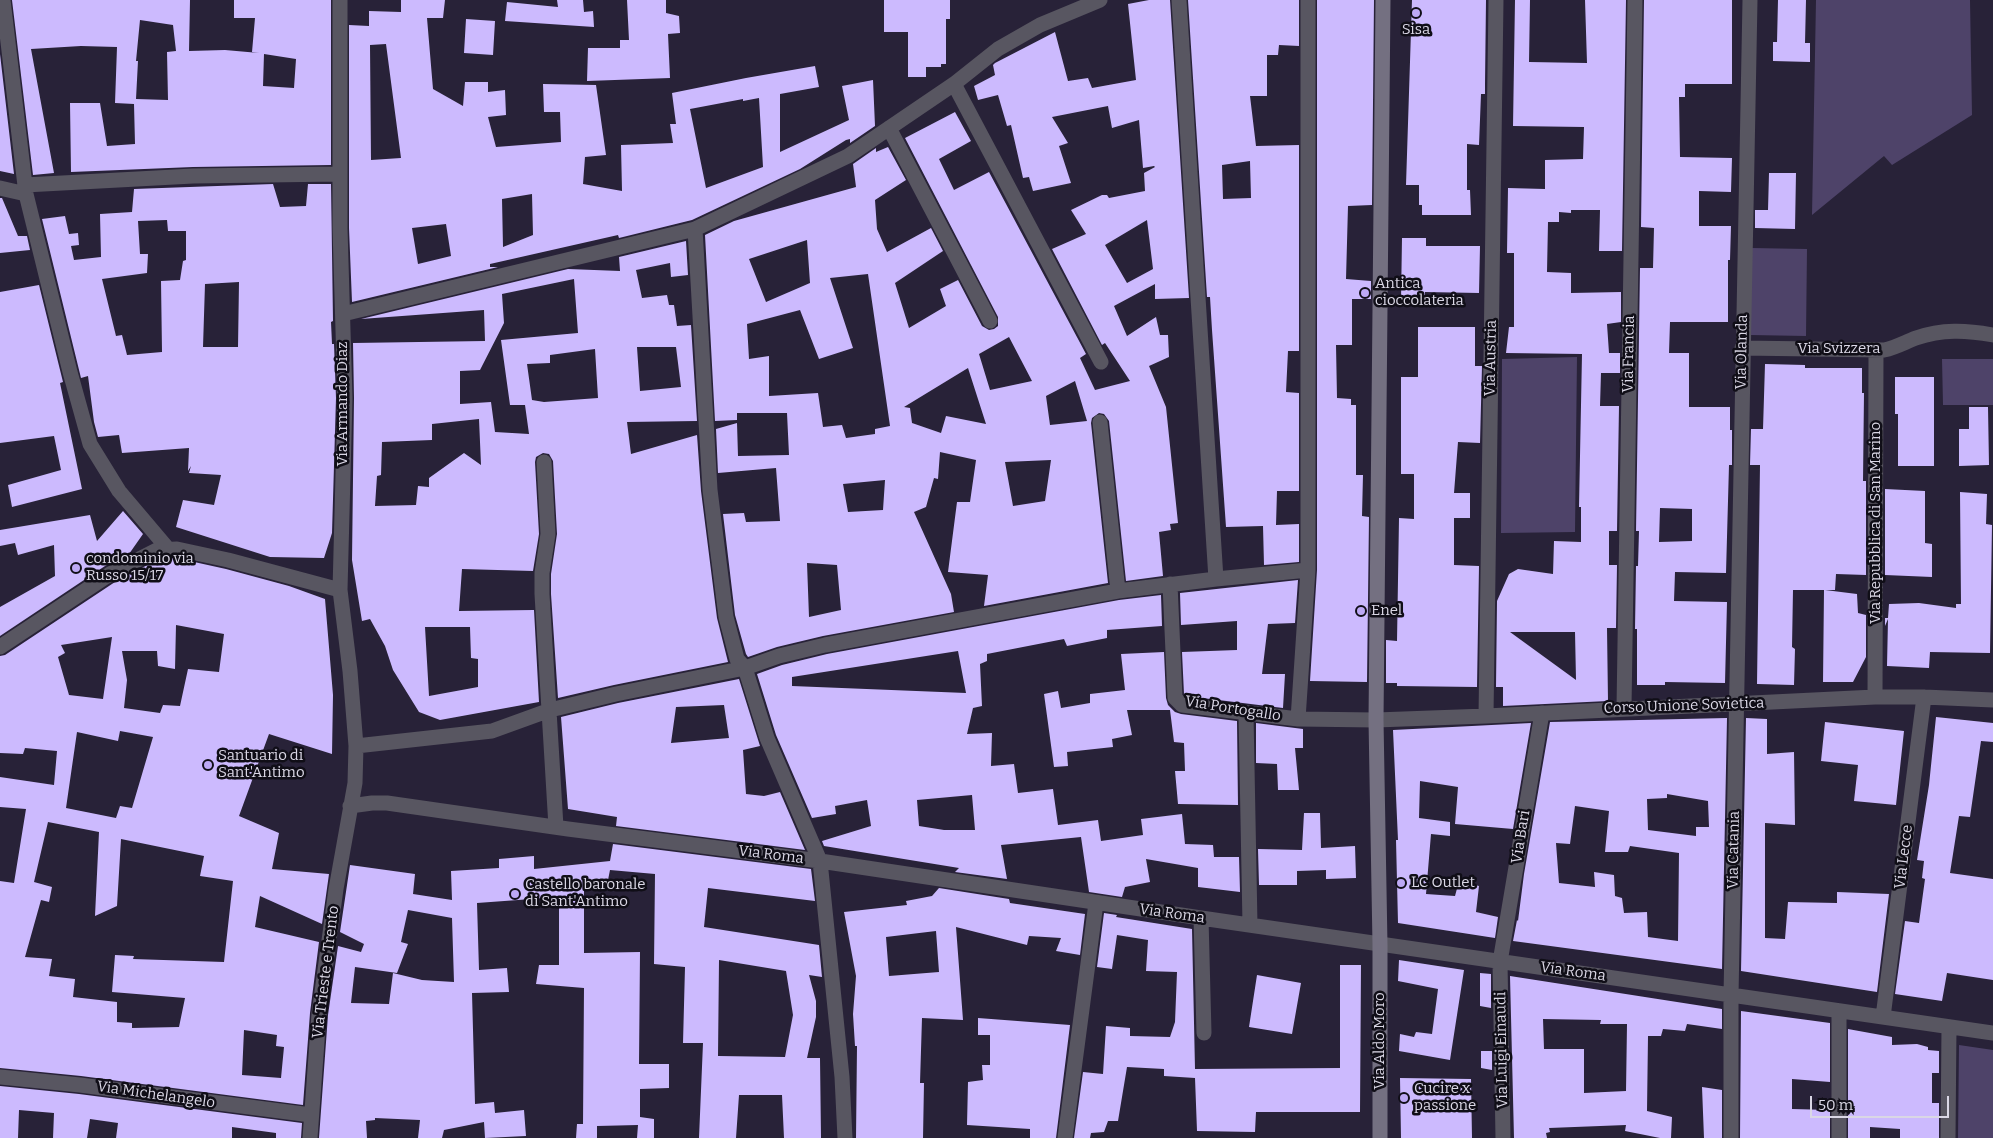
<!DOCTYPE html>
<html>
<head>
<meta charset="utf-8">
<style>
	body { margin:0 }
	#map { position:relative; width:1993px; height:1138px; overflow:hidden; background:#282238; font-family:Bitter,serif }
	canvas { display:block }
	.scale { position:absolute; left:1810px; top:1096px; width:139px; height:22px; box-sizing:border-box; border:2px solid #dad7e5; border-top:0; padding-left:6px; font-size:15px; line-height:18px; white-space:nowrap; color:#dad7e5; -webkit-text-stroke:4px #100e17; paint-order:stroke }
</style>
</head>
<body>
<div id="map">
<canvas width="1993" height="1138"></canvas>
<div class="scale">50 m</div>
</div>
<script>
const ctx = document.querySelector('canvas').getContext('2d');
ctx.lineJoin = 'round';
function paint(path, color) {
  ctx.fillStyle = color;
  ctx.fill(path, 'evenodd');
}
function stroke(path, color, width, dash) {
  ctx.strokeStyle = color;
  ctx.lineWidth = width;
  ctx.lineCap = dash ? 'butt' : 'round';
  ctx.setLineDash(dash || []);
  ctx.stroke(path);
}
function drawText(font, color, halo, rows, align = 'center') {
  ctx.font = font + ' Bitter,serif';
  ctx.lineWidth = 5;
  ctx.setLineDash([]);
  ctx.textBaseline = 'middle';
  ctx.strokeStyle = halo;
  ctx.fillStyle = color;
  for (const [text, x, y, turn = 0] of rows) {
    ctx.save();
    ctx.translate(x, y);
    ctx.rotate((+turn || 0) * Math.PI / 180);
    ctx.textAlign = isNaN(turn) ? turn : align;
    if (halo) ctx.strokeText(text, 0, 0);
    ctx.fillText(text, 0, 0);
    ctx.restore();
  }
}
const green = new Path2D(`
	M1816 0H1970L1972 115 1892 165 1884 156 1812 215Z
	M1752 248 1807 249 1806 336 1750 335Z
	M1577 357 1575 532 1501 533 1502 359Z
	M1942 359H1993V405H1943Z
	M1959 1045 1993 1050V1138H1958Z`);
const building = new Path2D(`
	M12 0H190L189 51 225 50 259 53 252 52 255 18H234V0H331V165L193 167 71 172 70 103H100L107 146 135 144 134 104 115 103 117 47 81 46 31 49 54 173 33 175ZM140 20 173 25 176 51 167 52 168 100 136 99 138 61H136ZM264 54 296 59 294 88 263 86Z
	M401 0H445L443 18H427L433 89 463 106 465 82H488V92L505 90 506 115 488 117 496 147 561 142 560 112H544L543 84 596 85 606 155 585 157 583 184 622 191 621 145 673 143 670 124H676L672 93 746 78 815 66 819 87 780 94V152L849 120 842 86 873 80 875 126 850 143V139L846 140 800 169 692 220 619 238 618 235 490 264V267H498L352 302 349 228V25L369 26V11L401 12ZM386 44 401 158 371 160 370 45ZM759 98 763 167 706 188 690 109 743 99V101ZM532 194 533 235 503 247 502 199ZM446 224 451 256 418 264 412 228Z
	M557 0H583L584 12 593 11 594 27 505 21 507 2 558 7Z
	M627 0H666V13L679 16 680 33 668 34 670 78 587 81 588 48H620V40H629Z
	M884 0H950V19H946V64H941V67H926V77H908V32H884Z
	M1149 0H1170L1189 298 1155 299V284L1114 306 1127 336 1156 317 1160 335H1168L1169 357 1149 366 1166 407 1178 523 1170 524 1171 530 1159 532 1163 576 1126 581 1109 421 1104 414 1099 413 1092 418 1091 423 1108 583 984 606 988 575 948 572 957 502H970L976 460 940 452 938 479 934 478 926 507 914 512 951 594 954 612 823 636 777 647 748 657 746 654 735 615 723 514 744 513 746 522 780 521 776 468 718 473 716 429 737 423 738 456 789 455 787 413H737V420L715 421 705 235 734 221 856 187 853 164 876 148V152L888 147 906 180 875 200 877 229 887 252 931 228 943 251 895 283 909 328 946 306 940 289 958 280 982 326 989 330 994 329 998 326V317L905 138 955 112 971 141 939 159 954 190 989 172 1086 354 1080 358 1095 390 1130 381 1105 343 1102 345 1052 249 1086 234 1071 210 1102 195H1107L1109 198 1145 191 1144 173 1155 167 1154 166 1143 168 1139 120 1112 128 1108 106 1052 117 1068 143 1059 146 1071 183 1033 191 1029 177 1023 178 1011 125 1007 126 998 95 978 100 974 86 995 75 993 65 995 63 1055 32 1068 81 1088 78 1092 88 1136 80 1128 4ZM1147 220 1153 269 1127 283 1105 245ZM807 240 810 283 766 302 749 259ZM868 274 890 426 875 429V434L846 438 842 425 823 427 818 393 769 396V356L749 359 747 324 800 310 819 359 853 348 830 278ZM1009 337 1032 381 990 390 979 354ZM968 368 986 424 946 416 941 433 912 423 910 408 904 407ZM1075 381 1087 421 1050 425 1046 396ZM1051 460 1045 501 1013 506 1005 462ZM885 480 883 510 848 512 843 484ZM807 563 837 565 841 610 809 617Z
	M1188 0H1299V46L1279 45 1278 55H1267V96H1250L1256 146 1299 145V351H1288L1286 392 1299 393V491H1277L1276 525 1299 524V562L1264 565 1263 526 1226 527 1212 330 1210 297H1207ZM1250 161 1251 198 1223 199 1222 165Z
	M1317 0H1374L1372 205 1348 206 1346 279 1371 281V299H1352V345H1336L1337 398 1351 399V405H1356V475H1363L1362 516 1369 517 1367 682 1310 681 1317 570Z
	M1412 0H1486L1485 84V94H1481L1479 145 1467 144V190H1470L1471 215H1422V205H1419V185H1406Z
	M1515 0H1530L1529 62 1587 63 1585 0H1626L1622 251H1599L1600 210H1571V213L1559 212V222H1548L1547 272 1571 273V293L1621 292V322L1607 324 1609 353H1620V373H1601L1600 406H1619L1617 531H1609V565H1617L1616 628H1607L1608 701 1503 706V687H1496L1497 601 1509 574 1518 569 1553 574 1554 541 1581 542V507H1579L1582 354 1506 353 1509 327H1514V253H1507L1508 188 1545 189V160L1583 159 1584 127 1513 126ZM1510 632H1575L1576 680Z
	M1644 0H1732V84H1685V97H1679L1680 157 1732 158 1731 192 1699 191V226H1731L1730 260H1728V322H1670L1669 353H1689V407H1730V430H1732V465H1729L1726 573 1675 572 1674 601 1727 602 1725 683 1665 682V685H1637V629H1635L1636 566H1638L1639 531H1636L1640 268H1653L1654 228 1641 227ZM1660 508 1692 509V541L1659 542Z
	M1778 0H1806L1805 43H1810V62L1773 61V42H1777Z
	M466 19 495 21 493 55 464 53Z
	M0 54 14 174 0 171Z
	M1769 173H1796L1795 229 1755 228V210H1768Z
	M273 184 280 207 306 206 308 184H331L333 321 331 322 332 344H334L336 398 332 533 324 558 270 557 176 527 183 500 214 505 221 475 189 473 191 466 188 471 189 448 122 453 119 435 98 437 94 422 88 376 81 378 42 219 65 216 69 234 78 233 79 245 71 246 74 260 101 257 100 214 132 212 134 189ZM167 220 168 231H186V260L183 261 180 280 161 281 162 352 127 355 122 335 116 336 102 279 147 273 148 254H140L138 221ZM239 282 238 347H203L205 284Z
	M0 198H2L18 236H27L30 250 0 253Z
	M1402 238H1426V246H1480L1479 293 1425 292 1424 300H1401Z
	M686 241 688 275 671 277 670 263 636 270 642 298 667 295 669 305H674L677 326 691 325 697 421 627 422 631 454 697 435 701 491 717 618 728 662 614 685 558 698 551 594V574L557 534 553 461 549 454 543 453 536 457 535 462 539 534 533 571 462 569 459 611 534 610 539 702 440 720 419 712 393 670 385 646 370 619 362 621 352 560 354 398 353 343 485 341 484 310 361 319 568 269 620 271 619 257ZM574 279 578 333 501 340 510 405H525L529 434 495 432 491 402 460 404V371L480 370 504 323 502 294ZM637 347H676L681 387 640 391ZM595 349 598 398 544 402 532 400 527 364 550 363V355ZM479 419 481 465 464 453 429 478V487L418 486 416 505 375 506 377 476 381 475 382 442 432 440V424ZM425 627H470L471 658 478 659V687L429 696Z
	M39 285 63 382 60 383 82 489 12 507 8 485 61 470 54 436 0 443V292Z
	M1418 327H1475V366H1482L1480 443 1458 442 1454 493H1470V518H1454V565L1479 566 1477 687 1397 686V683H1386V640L1397 641 1399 518 1414 519V474H1401V377H1418Z
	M1765 364 1805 365V368H1862V393H1864L1863 481H1866V575L1836 574 1835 590H1825L1857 594 1858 613 1866 615V657L1853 682H1823L1824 590H1793L1792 647 1795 649 1794 685 1757 684 1760 465H1750L1751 429H1763Z
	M1895 377H1934V466H1898V414H1895Z
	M1969 407H1988L1989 465 1959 466V429H1969Z
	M1885 489 1925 491V543L1932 544V577L1885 575Z
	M1960 492 1987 494 1986 524 1992 525 1990 653 1930 652 1929 668 1887 666 1888 619 1885 626V618H1888L1889 604 1919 603 1956 608V604H1961Z
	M123 511 143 534 129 554 105 566 0 636V607L55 576 54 545 18 555 15 543 0 546V530L90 515 97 541Z
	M176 558 226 569 289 586 325 599 333 695 332 754 269 734 239 816 279 833 272 869 329 874 322 924 260 896 255 927 319 942 310 1013 303 1105 81 1076 0 1068V881L14 883 26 809 0 807V777L54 785 57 751 25 748 23 754 0 753V656L5 655 115 582 159 559ZM176 625 224 634 219 672 188 669 180 706 163 705 160 713 124 708 127 680 122 651H157L158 666 175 669ZM112 637 103 699 69 695 58 657 65 653 61 645ZM120 731 153 737 132 808 120 806 116 818 66 808 77 732 118 741ZM48 822 99 832 95 916 117 906 121 839 204 856 200 876 233 881 224 962 133 959 134 956 115 955 112 992 185 998 179 1027 132 1028V1023L117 1022V1002L73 997 75 979 49 976 52 959 25 957 41 900 49 902 52 887 34 882ZM244 1030 277 1035 276 1046 284 1047 281 1078 242 1075Z
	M1298 580 1295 623 1268 624 1262 674H1285L1283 708 1186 696 1184 694 1182 652 1237 650V621L1181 625 1180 593Z
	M1161 595 1162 626 1107 630V638L1067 646 1064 639 987 654V661L980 664 982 706 973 708 967 734 992 733 991 766 1014 764 1018 793 1053 789 1058 825 1098 820 1101 841 1143 835 1141 819 1182 814 1185 844 1213 845 1214 857H1239L1240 892 1198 887V868L1146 859 1150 882 1125 887 1122 897 1089 892 1081 837 1001 845 1007 879 955 872 959 868 824 846 822 841 871 826 867 800 835 806 836 814 812 818 776 735 757 674 782 665 827 654 1119 600ZM958 651 966 693 792 686V677ZM972 795 975 830H944L919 826 917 800Z
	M1164 652 1166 698 1168 705 1175 712 1181 714 1237 721 1238 805 1178 804 1175 771H1185L1184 743 1174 742 1170 710H1127L1132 735 1112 739 1113 747 1067 752 1068 766 1054 767 1044 694 1058 691 1061 708 1090 703V694L1125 690 1121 654Z
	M739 679 760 746 743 750 746 794 764 796 780 792 805 850 616 826 617 817 568 809 561 717 618 703ZM724 705 729 738 671 743 676 707Z
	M1936 717 1993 723V742L1981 741 1970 817 1959 816 1950 873 1993 879V980L1947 973 1942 1001 1895 994 1905 921 1919 923 1925 879 1922 878 1924 861 1917 860 1929 785Z
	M1727 718 1722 969 1513 941 1517 920 1518 921 1524 874 1550 722ZM1667 794 1708 801 1709 827H1696V836L1648 830 1647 799 1667 798ZM1575 806 1609 811 1605 852H1628L1630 846 1679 853 1678 941 1648 937 1647 912 1624 913 1622 898 1615 896 1614 875 1594 872 1595 887 1559 883 1556 843 1570 844Z
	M1746 718 1767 719V754L1794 752 1795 825 1765 823V938L1785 939 1788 902 1837 903V892L1889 894 1877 992 1741 971Z
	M1825 722 1904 731 1896 805 1854 801 1858 765 1821 761Z
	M1256 723 1303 729V748H1295L1299 790H1278L1277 764 1256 763Z
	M1531 723 1513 829 1455 824 1458 787 1420 781 1419 818 1450 822V836L1431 834 1426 894 1455 896 1459 881 1479 886 1476 912 1498 917 1495 938 1398 923 1396 840H1398L1393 730Z
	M1304 813H1320L1321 848 1355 846 1356 878 1326 879V870L1297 871V885H1259L1258 849 1302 850Z
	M613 844 811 869 815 901 708 888 704 927 819 945 822 977 809 975 816 1001V1017L807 1058H820L821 1138H784L782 1095H739L736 1138H699L703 1043H683L685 967 654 964 655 874 610 870 608 880 584 881V953L640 952 639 1064H669V1088L640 1089V1117L654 1119V1138H637L638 1125 597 1126V1138H576L577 1124H583L584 988 536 984 539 965H559V897L477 903 479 970 507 968 509 992 472 993 475 1104 494 1102 495 1113 524 1110 526 1136 485 1138 484 1122 444 1130 442 1138H418L420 1120 375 1118V1120L366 1121 367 1138H319L328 1015 338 946 361 952 364 944 340 932 350 865 415 874 413 894 452 900 451 871 499 868V859L534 856V869L610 861ZM408 910 452 918 454 982 422 980 393 973 389 1004 351 1003 355 967 397 973 408 944 401 942ZM719 960 786 971 793 1015 785 1057 718 1056Z
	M939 888 1009 899 1010 903 1085 914 1080 955 1056 951 1061 938 1029 936 1027 945 956 927 963 1020 922 1018 920 1083H924L923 1138H856L857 1046H855L853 1014 856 976 844 912 907 905 906 901 932 896ZM936 931 939 972 889 976 886 937Z
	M1104 913 1117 915 1116 917 1192 929 1195 1069 1340 1068V965H1361L1360 1112H1256L1255 1132 1197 1131 1195 1078 1164 1076V1069L1127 1067 1118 1121H1108L1104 1132 1091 1133 1090 1138H1074L1083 1072 1103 1074 1106 1026 1130 1028V1036L1170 1037 1175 1022 1177 972 1146 971 1148 940 1117 935 1112 969 1097 967Z
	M1399 960 1464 970 1450 1060 1399 1051 1400 1034 1414 1037 1416 1032 1432 1034 1438 989 1398 981Z
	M1480 973 1491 974V1008L1480 1006Z
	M1257 975 1301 983 1292 1034 1249 1027Z
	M1510 976 1722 1009V1029L1687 1024 1685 1031 1663 1029 1661 1036H1648L1647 1111 1672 1117 1671 1138H1660L1625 1131 1626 1125 1549 1128 1550 1132 1546 1133 1547 1138H1514ZM1543 1019 1601 1020 1600 1024H1627L1626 1091 1584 1093V1049H1544Z
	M1741 1011 1830 1023V1082L1792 1079V1109L1830 1110V1138H1740Z
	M978 1018 1070 1025 1056 1138H1030V1129L967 1125 968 1082 983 1080 982 1065H990V1035H978Z
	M1848 1029 1892 1037V1045L1917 1044 1928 1047V1050L1939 1051V1073H1932V1103H1939V1138H1900V1129L1870 1127V1138H1848Z
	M1481 1051H1492V1070L1481 1068Z
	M1400 1078 1471 1079 1472 1138H1401Z
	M0 1086 79 1094 302 1123 301 1138H276V1133L232 1127V1138H116L118 1123 90 1119 87 1138H53L54 1113 19 1110 18 1138H0Z
	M1702 1087 1722 1090V1138H1704Z`);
const street = new Path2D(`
	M3 0 26 194 70 372 90 444 119 491 169 550
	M1179 0 1216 579
	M954 84 1101 362
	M889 128 990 321
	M25 185 193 176 340 174
	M0 188 26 194
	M695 229 710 490 726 617 737 659 745 668 767 738 820 861 842 1077 845 1138
	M343 314 695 229 848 156 954 84 998 49 1040 25 1100 0
	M1742 348 1884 350C1897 347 1905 342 1916 338 1942 329 1966 330 1993 335
	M1100 422 1118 591
	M544 462 548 534 542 573V594L556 827
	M1170 584 1175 698 1182 705 1298 719 1376 720 1486 716 1875 697H1924L1993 700
	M0 647 110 574 157 550 177 549 228 560 340 590
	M1875 697 1876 350
	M1624 708 1635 0
	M1246 714 1250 925
	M1486 716 1496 0
	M1298 719 1308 570V0
	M356 746 492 731 550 710 616 694 745 668 779 656 825 645 1118 591 1216 579 1308 570
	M350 806 372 803H387L568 829 820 861 1201 918 1993 1033
	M1201 918 1204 1033
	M1883 1017 1924 697
	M0 1077 80 1085 311 1115
	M310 1138 319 1014 336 889 355 783 356 746 350 671 340 590 345 398 340 228V0
	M1065 1138 1096 903
	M1503 1138 1500 962 1542 713
	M1731 1138V996L1750 0
	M1839 1138V1011
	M1948 1138 1949 1027`);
const secondary = new Path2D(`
	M1380 1138V945L1376 720 1383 0`);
const markers = [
	[1416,13,5,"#bda9f5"],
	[1365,293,5,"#bda9f5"],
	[76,568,5,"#bda9f5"],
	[1361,611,5,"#bda9f5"],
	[208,765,5,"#bda9f5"],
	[1401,883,5,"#bda9f5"],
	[515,894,5,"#bda9f5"],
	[1404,1098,5,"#bda9f5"]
];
const poiNames = [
	["Sisa",1416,30,"center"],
	["Antica",1375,284],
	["cioccolateria",1375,301],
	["condominio via",86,559],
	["Russo 15/17",86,576],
	["Enel",1371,611],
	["Santuario di",218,756],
	["Sant'Antimo",218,773],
	["LC Outlet",1411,883],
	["Castello baronale",525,885],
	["di Sant'Antimo",525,902],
	["Cucire x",1414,1089],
	["passione",1414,1106]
];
const streetNames = [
	["Via Svizzera",1839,349],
	["Via Olanda",1742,352,-89],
	["Via Francia",1629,354,-89],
	["Via Austria",1491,358,-89],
	["Via Armando Diaz",343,404,-90],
	["Via Repubblica di San Marino",1876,523,-90],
	["Corso Unione Sovietica",1684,706,-2],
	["Via Portogallo",1233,709,9],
	["Via Bari",1521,837,-81],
	["Via Catania",1734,850,-89],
	["Via Roma",771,855,7],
	["Via Lecce",1904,857,-83],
	["Via Roma",1172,914,8],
	["Via Trieste e Trento",326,972,-83],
	["Via Roma",1573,972,8],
	["Via Aldo Moro",1380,1041,-90],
	["Via Luigi Einaudi",1502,1050,-91],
	["Via Michelangelo",156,1095,8]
];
paint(green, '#4e4369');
paint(building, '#ccbafe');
stroke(street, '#585661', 15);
stroke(secondary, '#747081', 15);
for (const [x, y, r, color] of markers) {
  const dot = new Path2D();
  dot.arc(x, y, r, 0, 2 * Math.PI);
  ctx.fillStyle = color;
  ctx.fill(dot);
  stroke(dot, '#100e17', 2);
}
drawText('15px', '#dad7e5', '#100e17', poiNames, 'left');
drawText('15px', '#dad7e5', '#100e17', streetNames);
</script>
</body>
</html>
